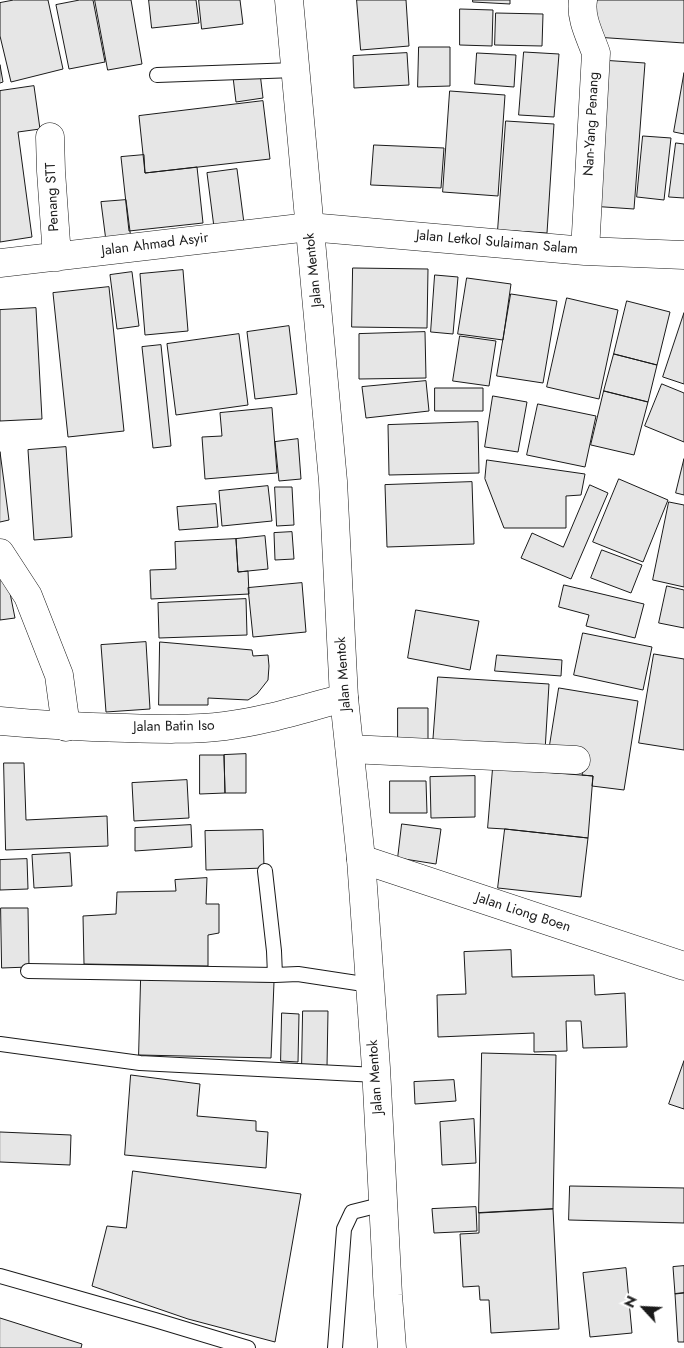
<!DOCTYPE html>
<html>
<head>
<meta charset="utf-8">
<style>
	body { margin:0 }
	#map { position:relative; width:684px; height:1348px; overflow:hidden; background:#fff; font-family:Jost,sans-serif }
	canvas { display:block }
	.north { position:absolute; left:619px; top:1283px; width:50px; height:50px; -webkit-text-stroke:4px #fff; paint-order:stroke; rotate:295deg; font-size:14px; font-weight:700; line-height:20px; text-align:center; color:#1a1a1a }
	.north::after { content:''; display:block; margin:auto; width:18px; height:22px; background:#1a1a1a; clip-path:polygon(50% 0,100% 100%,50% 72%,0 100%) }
</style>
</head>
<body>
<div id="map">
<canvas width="684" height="1348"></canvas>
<div class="north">N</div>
</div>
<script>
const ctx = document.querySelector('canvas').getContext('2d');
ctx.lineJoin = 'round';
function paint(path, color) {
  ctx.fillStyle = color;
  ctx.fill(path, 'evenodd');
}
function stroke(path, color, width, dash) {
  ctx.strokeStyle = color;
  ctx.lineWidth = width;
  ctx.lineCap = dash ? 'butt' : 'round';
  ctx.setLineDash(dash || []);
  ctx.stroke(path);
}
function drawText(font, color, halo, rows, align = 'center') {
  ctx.font = font + ' Jost,sans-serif';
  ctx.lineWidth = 4;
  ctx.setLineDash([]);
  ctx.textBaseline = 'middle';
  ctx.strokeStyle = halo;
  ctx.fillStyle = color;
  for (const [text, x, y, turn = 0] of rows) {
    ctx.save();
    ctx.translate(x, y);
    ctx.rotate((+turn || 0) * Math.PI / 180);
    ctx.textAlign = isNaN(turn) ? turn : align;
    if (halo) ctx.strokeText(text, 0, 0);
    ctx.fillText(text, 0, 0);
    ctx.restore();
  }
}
const building = new Path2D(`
	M14 0H48L63 69 11 82 0 36V3Z
	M80 0H93L105 62 69 69 56 5Z
	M95 0H131L142 64 108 70Z
	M149 0H196L199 23 152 28Z
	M199 0H240L243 24 202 29Z
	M357 0H406L409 46 361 50Z
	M473 0H510V4L473 2Z
	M597 0H684V43L595 37Z
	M460 9 493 10 492 46 460 45Z
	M496 13 543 14 542 46 495 45Z
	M419 47H450V86L418 87Z
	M524 52 559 54 554 117 519 115Z
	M407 53 409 85 354 88 353 56Z
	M477 53 516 55 514 87 475 84Z
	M601 60 645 63 634 209 590 206Z
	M0 65 3 82 0 83Z
	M260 73 263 98 236 102 233 77Z
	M684 73V134L674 132Z
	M34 86 40 129 18 132 32 237 0 242V91Z
	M450 91 505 95 498 196 443 192Z
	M263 101 270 159 145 173 139 116Z
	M506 121 554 124 547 233 498 230Z
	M643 136 671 138 664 200 637 197Z
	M676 143 684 144V198L669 197Z
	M374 145 444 148 441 188 371 185Z
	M144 155 145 173 197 167 203 223 129 231 121 157Z
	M237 169 245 231 215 235 207 173Z
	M126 200 131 239 106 241 101 202Z
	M353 268 428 269 427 328 352 327Z
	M183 270 188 331 145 335 140 274Z
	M132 272 139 326 117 329 110 275Z
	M435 275 458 277 453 334 431 332Z
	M467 278 511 284 503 340 458 334Z
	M109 287 124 431 68 437 53 293Z
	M511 294 557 301 543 383 497 376Z
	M567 298 618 310 599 399 547 387Z
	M627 301 670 312 657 365 614 354Z
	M36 308 42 419 0 421V310Z
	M684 313V384L663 377Z
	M289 326 297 394 255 399 247 332Z
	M425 332 426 378 359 379V334Z
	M239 334 248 405 176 415 167 344Z
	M460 336 496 341 489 386 453 381Z
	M161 345 171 446 153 448 142 347Z
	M614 354 657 365 648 402 604 391Z
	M426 381 429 411 366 418 362 387Z
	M662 384 684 393V442L645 426Z
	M435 388H483V411H435Z
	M604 391 648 402 634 455 591 445Z
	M493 396 527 402 518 452 485 447Z
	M538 404 596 416 585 467 527 455Z
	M272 408 277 473 205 479 202 437 222 436 220 413Z
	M478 422 479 473 389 475 388 425Z
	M298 439 301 479 279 481 275 442Z
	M66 447 72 537 34 540 28 450Z
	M0 452 9 520 0 522Z
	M684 459V495L676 493Z
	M487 460 585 474 581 495 566 496V528H504L485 479Z
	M619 479 668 500 643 562 593 542Z
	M472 482 474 544 387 547 385 485Z
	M590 485 608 493 571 579 521 558 532 533 563 547Z
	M268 486 272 521 222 526 219 491Z
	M275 487H292L294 525 277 526Z
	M669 502 684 505V587L653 580Z
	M216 504 218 527 179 530 177 507Z
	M292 532 294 559 275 560 274 533Z
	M265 536 268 569 238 572 236 539Z
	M236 539 238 572 248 571 249 594 151 599 150 570 176 569 175 542Z
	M602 550 642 565 631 593 591 578Z
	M7 578 15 618 0 620V579Z
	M302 583 306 632 253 637 248 588Z
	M564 585 644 604 635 638 586 626 589 615 559 607Z
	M667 586 684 590V628L659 623Z
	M246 599 247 635 159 638 158 603Z
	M416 610 479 621 470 670 408 658Z
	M583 633 652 647 643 690 574 675Z
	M146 642 150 709 106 712 101 645Z
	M160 642 252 650 253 656 268 655 269 666 268 680 257 694 248 700 208 698V705H159Z
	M654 654 684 659V750L639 743Z
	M497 655 562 660 561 676 495 671Z
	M438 677 549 684 545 751 433 744Z
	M559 688 638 701 624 790 592 786 593 776 582 775 586 756 549 751Z
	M398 708H428V742H398Z
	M246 754V793H225L224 755Z
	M200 755H224L225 793 200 794Z
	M4 763H24L26 820 107 816 108 846 6 850Z
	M493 768 593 776 588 838 505 829 488 828Z
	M475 776V817L431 818 430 777Z
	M187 780 189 818 134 821 132 783Z
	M390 781H426L427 813H390Z
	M402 824 441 829 436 864 398 858Z
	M191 825 192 847 135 851V828Z
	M505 829 588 838 581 897 498 888Z
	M263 830 264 868 206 870 205 831Z
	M70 853 72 886 34 888 32 855Z
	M27 859 28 889 0 890V860Z
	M207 878 206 904H219V933L208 935V966L84 964 83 916 116 914 117 892 176 891 175 880Z
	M1 908H28L29 967 2 968Z
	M511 950 512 977 594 975 595 995 625 993 627 1047 583 1048 581 1021H566L567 1051 534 1052V1033L438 1037 437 995 466 994 464 952Z
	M141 979 274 982 271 1058 139 1055Z
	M303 1011H328L327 1067 302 1066Z
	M282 1013 299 1014 298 1062 281 1061Z
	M482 1053 556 1055 553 1209 479 1213Z
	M684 1061V1109L669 1104Z
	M131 1075 200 1084 197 1116 256 1121V1131L268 1132 266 1168 125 1155Z
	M454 1080 456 1101 415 1104 414 1082Z
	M474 1119 476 1163 442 1165 440 1122Z
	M0 1132 71 1135 70 1165 0 1162Z
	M133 1171 301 1194 275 1342 188 1319 92 1286 107 1226 126 1228Z
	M570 1186 684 1188V1223L569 1220Z
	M476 1207 477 1231 434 1233 432 1209Z
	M553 1209 559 1329 491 1333 489 1300H480L479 1286 463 1287 460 1234 479 1233V1213Z
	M684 1266V1293L675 1294 673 1267Z
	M626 1268 632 1333 590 1337 583 1273Z
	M684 1293V1342H678L675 1294Z
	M0 1318 82 1344 81 1348H0Z`);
const service = new Path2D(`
	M157 75 295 70
	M265 871 274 951 275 975 298 974 370 985
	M28 971 275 975
	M0 1044 140 1063 377 1075
	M0 1276 155 1320 248 1348
	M335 1348 344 1229 352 1212 372 1207 383 1205`);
const minor = new Path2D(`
	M583 0C580 18 590 36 596 53L585 251
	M50 137 51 171 57 257
	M0 263 309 227 585 251 684 255
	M0 553 28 596 59 675 66 727
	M350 749 576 760
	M361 859 684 966`);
const tertiary = new Path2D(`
	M0 721C42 725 84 727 126 728 159 729 192 730 225 726 266 721 305 708 344 698`);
const trunk = new Path2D(`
	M289 0 333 481 344 698 361 859 376 1068 388 1295 392 1348`);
const streetNames = [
	["Nan-Yang Penang",592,124,-87],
	["Penang STT",53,197,-93],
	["Jalan Letkol Sulaiman Salam",497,243,5],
	["Jalan Ahmad Asyir",155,245,-7],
	["Jalan Mentok",314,270,-96],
	["Jalan Mentok",344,674,-94],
	["Jalan Batin Iso",174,727,-1],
	["Jalan Liong Boen",523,913,18],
	["Jalan Mentok",376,1077,-94]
];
paint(building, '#e6e6e6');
stroke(building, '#1a1a1a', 1);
stroke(service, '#1a1a1a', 16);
stroke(minor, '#1a1a1a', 29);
stroke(tertiary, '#1a1a1a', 29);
stroke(trunk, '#1a1a1a', 29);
stroke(service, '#fff', 14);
stroke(minor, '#fff', 28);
stroke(tertiary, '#fff', 28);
stroke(trunk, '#fff', 28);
drawText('14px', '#1a1a1a', '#fff', streetNames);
</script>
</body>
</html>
